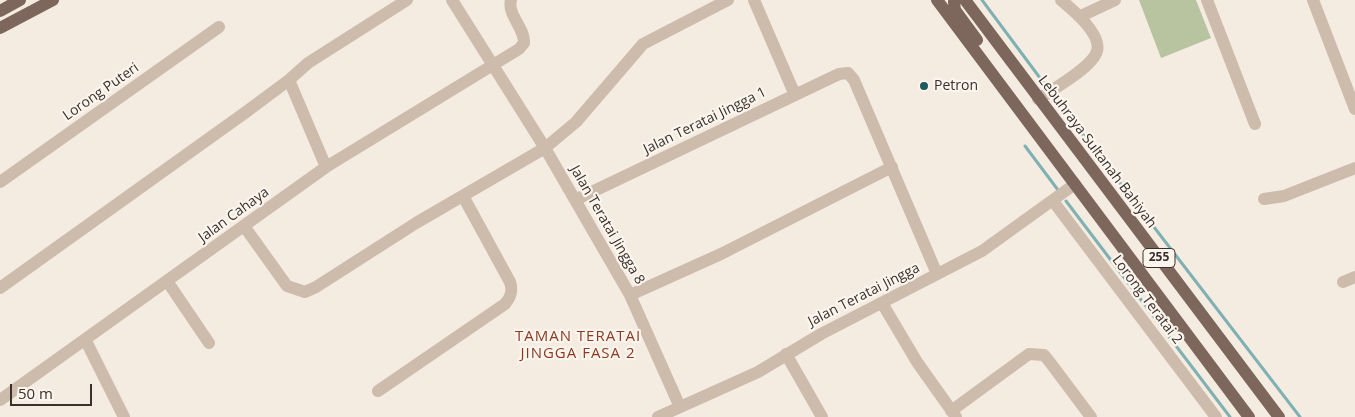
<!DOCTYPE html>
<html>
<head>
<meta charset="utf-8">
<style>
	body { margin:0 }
	#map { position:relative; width:1355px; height:417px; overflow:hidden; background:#f4ebe1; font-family:"Open Sans",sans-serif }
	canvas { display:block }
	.scale { position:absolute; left:10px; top:384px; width:82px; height:22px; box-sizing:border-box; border:2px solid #3b302b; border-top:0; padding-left:6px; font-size:15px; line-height:18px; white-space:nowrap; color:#3b302b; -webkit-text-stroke:4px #fbf5ee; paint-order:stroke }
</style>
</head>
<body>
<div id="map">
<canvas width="1355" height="417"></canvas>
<div class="scale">50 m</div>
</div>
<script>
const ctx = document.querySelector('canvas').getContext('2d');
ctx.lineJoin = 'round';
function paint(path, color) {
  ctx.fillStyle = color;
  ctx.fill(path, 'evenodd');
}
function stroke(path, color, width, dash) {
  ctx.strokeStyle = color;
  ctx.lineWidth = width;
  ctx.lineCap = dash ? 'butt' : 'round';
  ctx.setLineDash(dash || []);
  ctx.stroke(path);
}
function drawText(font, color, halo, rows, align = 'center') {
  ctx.font = font + ' "Open Sans",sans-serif';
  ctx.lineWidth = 4.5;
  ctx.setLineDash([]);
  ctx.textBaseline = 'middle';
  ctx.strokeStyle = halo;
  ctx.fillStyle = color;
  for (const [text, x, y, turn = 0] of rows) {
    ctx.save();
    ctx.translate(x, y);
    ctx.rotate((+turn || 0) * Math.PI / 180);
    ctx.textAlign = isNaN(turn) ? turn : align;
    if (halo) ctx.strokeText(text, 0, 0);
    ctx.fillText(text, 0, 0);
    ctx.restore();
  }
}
const green = new Path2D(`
	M1139 0H1196L1211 38 1161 58Z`);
const stream = new Path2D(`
	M982 0 1046 86
	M1054 97 1300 417
	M1025 146 1058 190
	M1066 201 1230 417`);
const minor = new Path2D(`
	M452 0 545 148 630 295 680 407
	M754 0 795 95
	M1207 0 1255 124
	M1313 0 1355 109
	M1081 16 1115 0
	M289 80 326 167
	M1038 99C1052 90 1093 67 1097 51 1102 34 1072 9 1061 0
	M0 182 219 27
	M1264 199 1284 196 1355 168
	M575 200 839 74 848 73 854 80 937 274
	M1053 201 1216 417
	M244 226 287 286 305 292 316 287 416 223 545 148 576 122 643 44 728 0
	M167 281 209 343
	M1343 282 1355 277
	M0 288 246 112 289 80 308 63 407 0
	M630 295 721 254 892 167
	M882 303 917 362 956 417
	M85 339 124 417
	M786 354 822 417
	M378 391 505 304C511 297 513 291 510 282L463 196
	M0 400 326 167 519 49 524 43C525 28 507 15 511 0
	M951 411 1029 354 1044 355 1049 361 1091 417
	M658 417 758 372 821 334 982 251 1075 184`);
const major = new Path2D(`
	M937 0 1249 417
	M956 0 954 2 955 10 977 40
	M965 0 1279 417
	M0 11 20 0
	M0 28 53 0`);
const markers = [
	[924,86,5,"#1f5a5e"]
];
const shields = [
	[1159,258,32]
];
const shieldNames = [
	["255",1159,258]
];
const poiNames = [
	["Petron",934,86]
];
const streetNames = [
	["Lorong Puteri",101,92,-35],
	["Jalan Teratai Jingga 1",705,121,-26],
	["Lebuhraya Sultanah Bahiyah",1097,152,53],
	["Jalan Cahaya",234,215,-36],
	["Jalan Teratai Jingga 8",607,225,60],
	["Jalan Teratai Jingga",864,295,-27],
	["Lorong Teratai 2",1147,300,53]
];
const neighbourhoodNames = [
	["TAMAN TERATAI",578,337],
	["JINGGA FASA 2",578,354]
];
paint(green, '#b8c4a0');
stroke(stream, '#7fb0b2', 3);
stroke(minor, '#cdbbac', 12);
stroke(major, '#7d675c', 12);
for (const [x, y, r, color] of markers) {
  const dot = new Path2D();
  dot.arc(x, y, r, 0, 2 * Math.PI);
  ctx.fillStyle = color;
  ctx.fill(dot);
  stroke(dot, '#fbf5ee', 2);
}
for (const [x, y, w] of shields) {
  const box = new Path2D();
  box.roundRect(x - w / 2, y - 9.5, w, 19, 4);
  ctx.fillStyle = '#fbf5ee';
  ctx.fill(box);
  stroke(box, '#3b302b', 1);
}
drawText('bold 12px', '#3b302b', null, shieldNames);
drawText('14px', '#3b302b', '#fbf5ee', poiNames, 'left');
drawText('14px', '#3b302b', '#fbf5ee', streetNames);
ctx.letterSpacing = '1px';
drawText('15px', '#8c3b22', '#fbf5ee', neighbourhoodNames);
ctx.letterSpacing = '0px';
</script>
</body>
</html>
